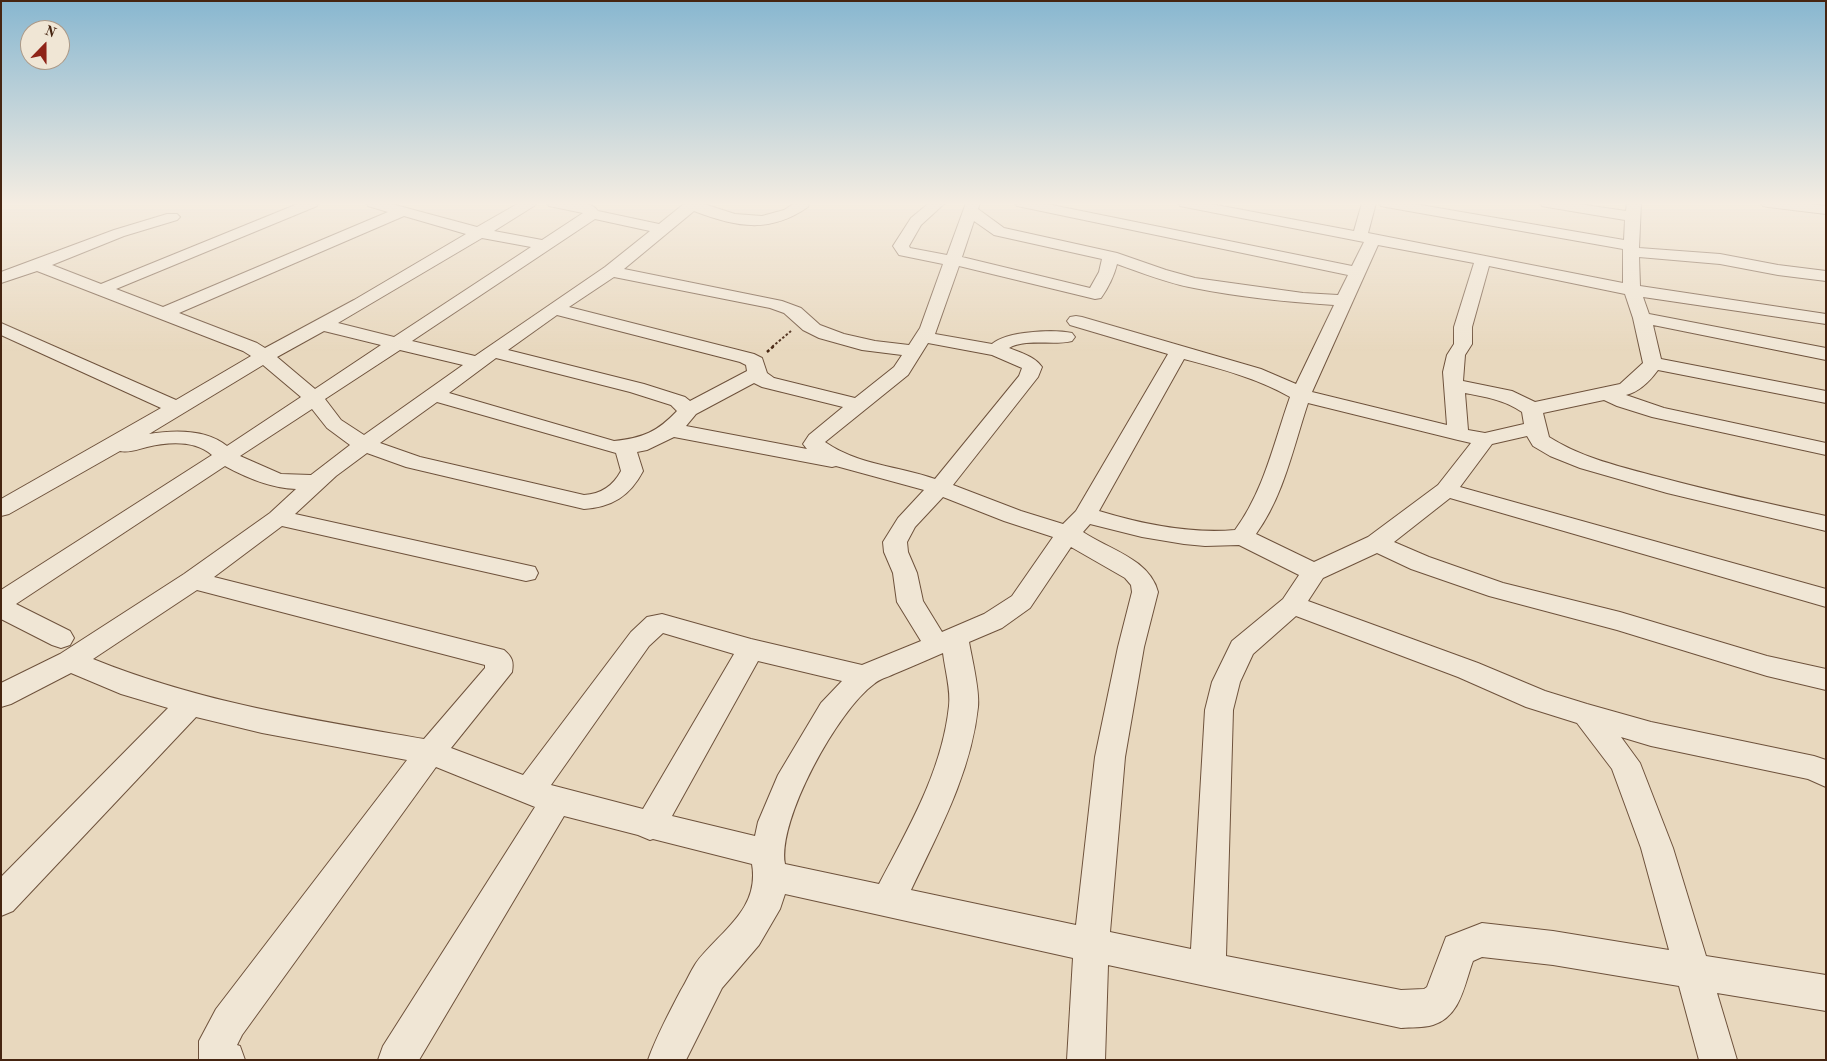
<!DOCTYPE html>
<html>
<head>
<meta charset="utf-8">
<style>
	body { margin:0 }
	#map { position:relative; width:1827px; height:1061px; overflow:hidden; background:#e8d8be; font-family:"Old Standard TT",serif }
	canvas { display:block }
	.frame { position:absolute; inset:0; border:2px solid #462511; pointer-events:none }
	.north { position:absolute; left:20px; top:20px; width:50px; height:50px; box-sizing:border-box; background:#f0e6d5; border:1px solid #ac9987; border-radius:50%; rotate:22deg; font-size:14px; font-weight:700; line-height:20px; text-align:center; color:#462511 }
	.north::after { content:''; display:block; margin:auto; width:18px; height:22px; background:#8f2418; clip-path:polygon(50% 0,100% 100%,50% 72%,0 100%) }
</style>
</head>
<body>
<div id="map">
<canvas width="1827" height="1061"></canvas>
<div class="frame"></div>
<div class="north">N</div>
</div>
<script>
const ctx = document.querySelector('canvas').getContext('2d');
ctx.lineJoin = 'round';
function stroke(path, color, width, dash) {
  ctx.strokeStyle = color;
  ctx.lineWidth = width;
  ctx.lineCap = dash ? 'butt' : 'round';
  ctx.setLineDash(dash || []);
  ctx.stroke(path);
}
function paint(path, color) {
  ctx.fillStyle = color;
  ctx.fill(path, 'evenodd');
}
const pathFar1 = new Path2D(`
	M772 347 791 331`);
const path = new Path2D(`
	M767 352 774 346`);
const minor = new Path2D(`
	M300 203H319L317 206 116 289 163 307 388 212 368 206 366 203H388L477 227 519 203H536L534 206 494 231 542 240 583 213 549 206 547 203C561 203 589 198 598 211L659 224 685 203H701L735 214 762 216 784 210 795 203H809L808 207C769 234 736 227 694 211L624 269 782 301 801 308 820 325 844 334 875 341 909 345 920 328 943 264 899 255 893 246 911 218 929 203H945L921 225 909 246 910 248 947 255 966 203H980L978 209 1004 228 1117 253 1166 270 1195 278 1303 293 1338 295 1348 275 1022 207 1017 206 1015 203H1042L1352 266 1364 242 1185 207 1180 206 1178 203H1206L1354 231 1362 203H1376L1368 233 1623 283V249L1386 207 1381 206 1379 203H1409L1624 240 1625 220 1547 207 1542 206 1540 203H1572L1626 211 1627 203H1641L1639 248 1720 254 1778 265 1826 271V281L1778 275 1720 264 1639 257 1640 286 1826 314V324L1643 297 1649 314 1826 348V360L1653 325 1661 359 1826 391V403L1658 370C1650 381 1639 392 1626 395L1664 408 1826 443V455L1652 417 1617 406 1604 400 1543 413 1549 437C1582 458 1621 467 1659 477 1714 492 1770 504 1826 516V531L1667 493 1580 468 1550 456 1533 446 1527 436 1492 444 1460 487 1826 589V607L1450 498 1394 542 1429 557 1503 583 1620 612 1767 656 1826 669V690L1767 676 1617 630 1489 596 1411 569 1377 553 1323 578 1308 601 1478 663 1545 691 1587 704 1651 722 1814 756 1826 760V787L1808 779 1651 746 1621 737 1640 763 1673 848 1706 956 1826 975V1011L1717 993 1737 1060H1699L1679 986 1553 965 1482 957 1473 961C1464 985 1461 1016 1433 1025 1423 1028 1411 1027 1401 1028L1108 965 1105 1060H1067L1073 958 785 894 780 909 759 945 722 988 686 1060H648C657 1035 669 1013 681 990 686 982 690 972 696 963 720 931 760 910 752 864L653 839 650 840 638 835 564 816 419 1060H378L383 1046 535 807 436 767 242 1035 237 1045 240 1046 245 1060H199V1041L216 1009 407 760 262 733 196 717 13 911 1 916V877L168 708 121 694 71 673 11 704 1 707V683L60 654 184 574 270 513 296 489C271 488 247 478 225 466L16 604 70 631 74 638 70 645 61 648 52 645 1 619V590L212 455C195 440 168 442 147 447 138 449 130 453 120 451L9 514 1 516V499L161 408 1 335V323L176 400 251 356 243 351 37 271 1 283V272L114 230 167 214H177L180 217 177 220 124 236 52 265 101 284ZM404 216 466 234 354 300 265 348 257 343 179 313ZM595 219 650 231 605 267 475 356 412 341ZM974 221 994 235 1102 259 1099 272 1090 288 962 257ZM482 238 531 247 394 337 338 323ZM1378 245 1474 263 1454 327V344L1447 355 1443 372 1447 425 1312 392ZM1117 264C1142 273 1167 283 1194 288 1239 297 1287 302 1334 305L1296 384 1261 369 1082 317 1076 316 1070 317 1067 321 1070 325 1168 354 1076 511 1063 524 1021 511 953 485 1038 377 1042 367C1034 356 1021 353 1009 348 1027 338 1053 346 1072 341L1075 337 1072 333C1054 329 1006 331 992 344L935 334 959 266 1095 299 1101 298C1108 288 1114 276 1117 264ZM1489 266 1625 294 1633 318 1643 363 1620 384 1535 402 1512 391 1463 381 1465 355 1472 344V327ZM614 277 770 308 784 313 803 330 819 338 862 350 902 355 894 367 855 398 774 378 767 373 762 358 754 354 569 307ZM557 315 740 362 746 365 747 371 690 401 685 397 644 384 508 350ZM324 331 381 345 315 389 277 357ZM928 343 992 355 1022 368 1019 376 935 479C898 466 858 465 825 442L908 375ZM400 350 463 365 364 435 341 420 325 399ZM496 358 630 392 671 405 677 411C657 432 643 438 614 441L449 393ZM1184 359C1221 369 1257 378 1290 397 1274 442 1264 491 1235 530 1189 534 1142 524 1099 511ZM263 365 301 397 227 446C206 429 173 430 149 434ZM754 383 762 387 843 407 809 435 803 444 807 449 686 426 696 414ZM1465 393C1485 397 1505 400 1522 412L1524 424 1485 433 1468 430ZM437 402 616 453 621 471C613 486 601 494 584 495L420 457 380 443ZM1308 403 1458 440 1471 443 1438 485 1368 537 1314 562 1256 534C1284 495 1293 448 1308 403ZM312 409 327 428 350 445 311 475 281 474 240 456ZM674 437 832 467 836 466 924 490 898 518 883 542 884 552 893 573 897 602 921 641 862 665 751 639 662 614 647 617 631 632 523 775 451 748 512 672C514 661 512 657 504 650L214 577 282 526 526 581 535 579 538 573 535 567 526 565 295 514 336 476 367 453 406 467 584 509C612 507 630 496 643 471L637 452 647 450ZM943 497 1004 521 1053 537 1012 596 984 614 942 632 923 601 917 573 908 552 907 542 915 527ZM1090 524 1142 537 1184 544 1205 546 1239 545 1299 575 1283 599 1232 641 1212 682 1205 710 1191 949 1110 932 1125 757 1144 647 1158 592C1150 559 1108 549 1083 532ZM1071 547 1125 578 1131 585 1132 592 1118 647 1095 757 1076 925 911 890C939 831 971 773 978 707 980 691 972 659 969 642L1002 628 1030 608ZM197 590 485 665V668L424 739C309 719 202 703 93 659ZM1296 616 1458 677 1526 707 1577 723 1612 769 1641 848 1669 950 1553 931 1482 923 1446 937 1427 987 1424 989 1401 990 1226 956 1233 710 1240 682 1253 654ZM663 633 734 654 643 809 551 785 649 646ZM943 653C945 670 951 690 949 706 942 771 909 827 879 884L785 864C777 820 838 710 874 684 879 679 888 677 894 674 911 667 927 660 943 653ZM758 661 842 681 821 703 778 775 758 822 755 836 672 816Z
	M1761 203H1802L1826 206V214L1768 207 1763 206Z`);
stroke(minor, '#6e523c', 2);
stroke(pathFar1, '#462511', 2, [2.5, 2]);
stroke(path, '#462511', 2.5, [3, 2.5]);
paint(minor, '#f0e6d5');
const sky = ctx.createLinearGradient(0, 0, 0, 351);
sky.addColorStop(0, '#88b7d0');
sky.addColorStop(0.58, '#f5ede2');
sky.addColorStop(1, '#f5ede200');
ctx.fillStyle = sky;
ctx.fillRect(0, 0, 1827, 351);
</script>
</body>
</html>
